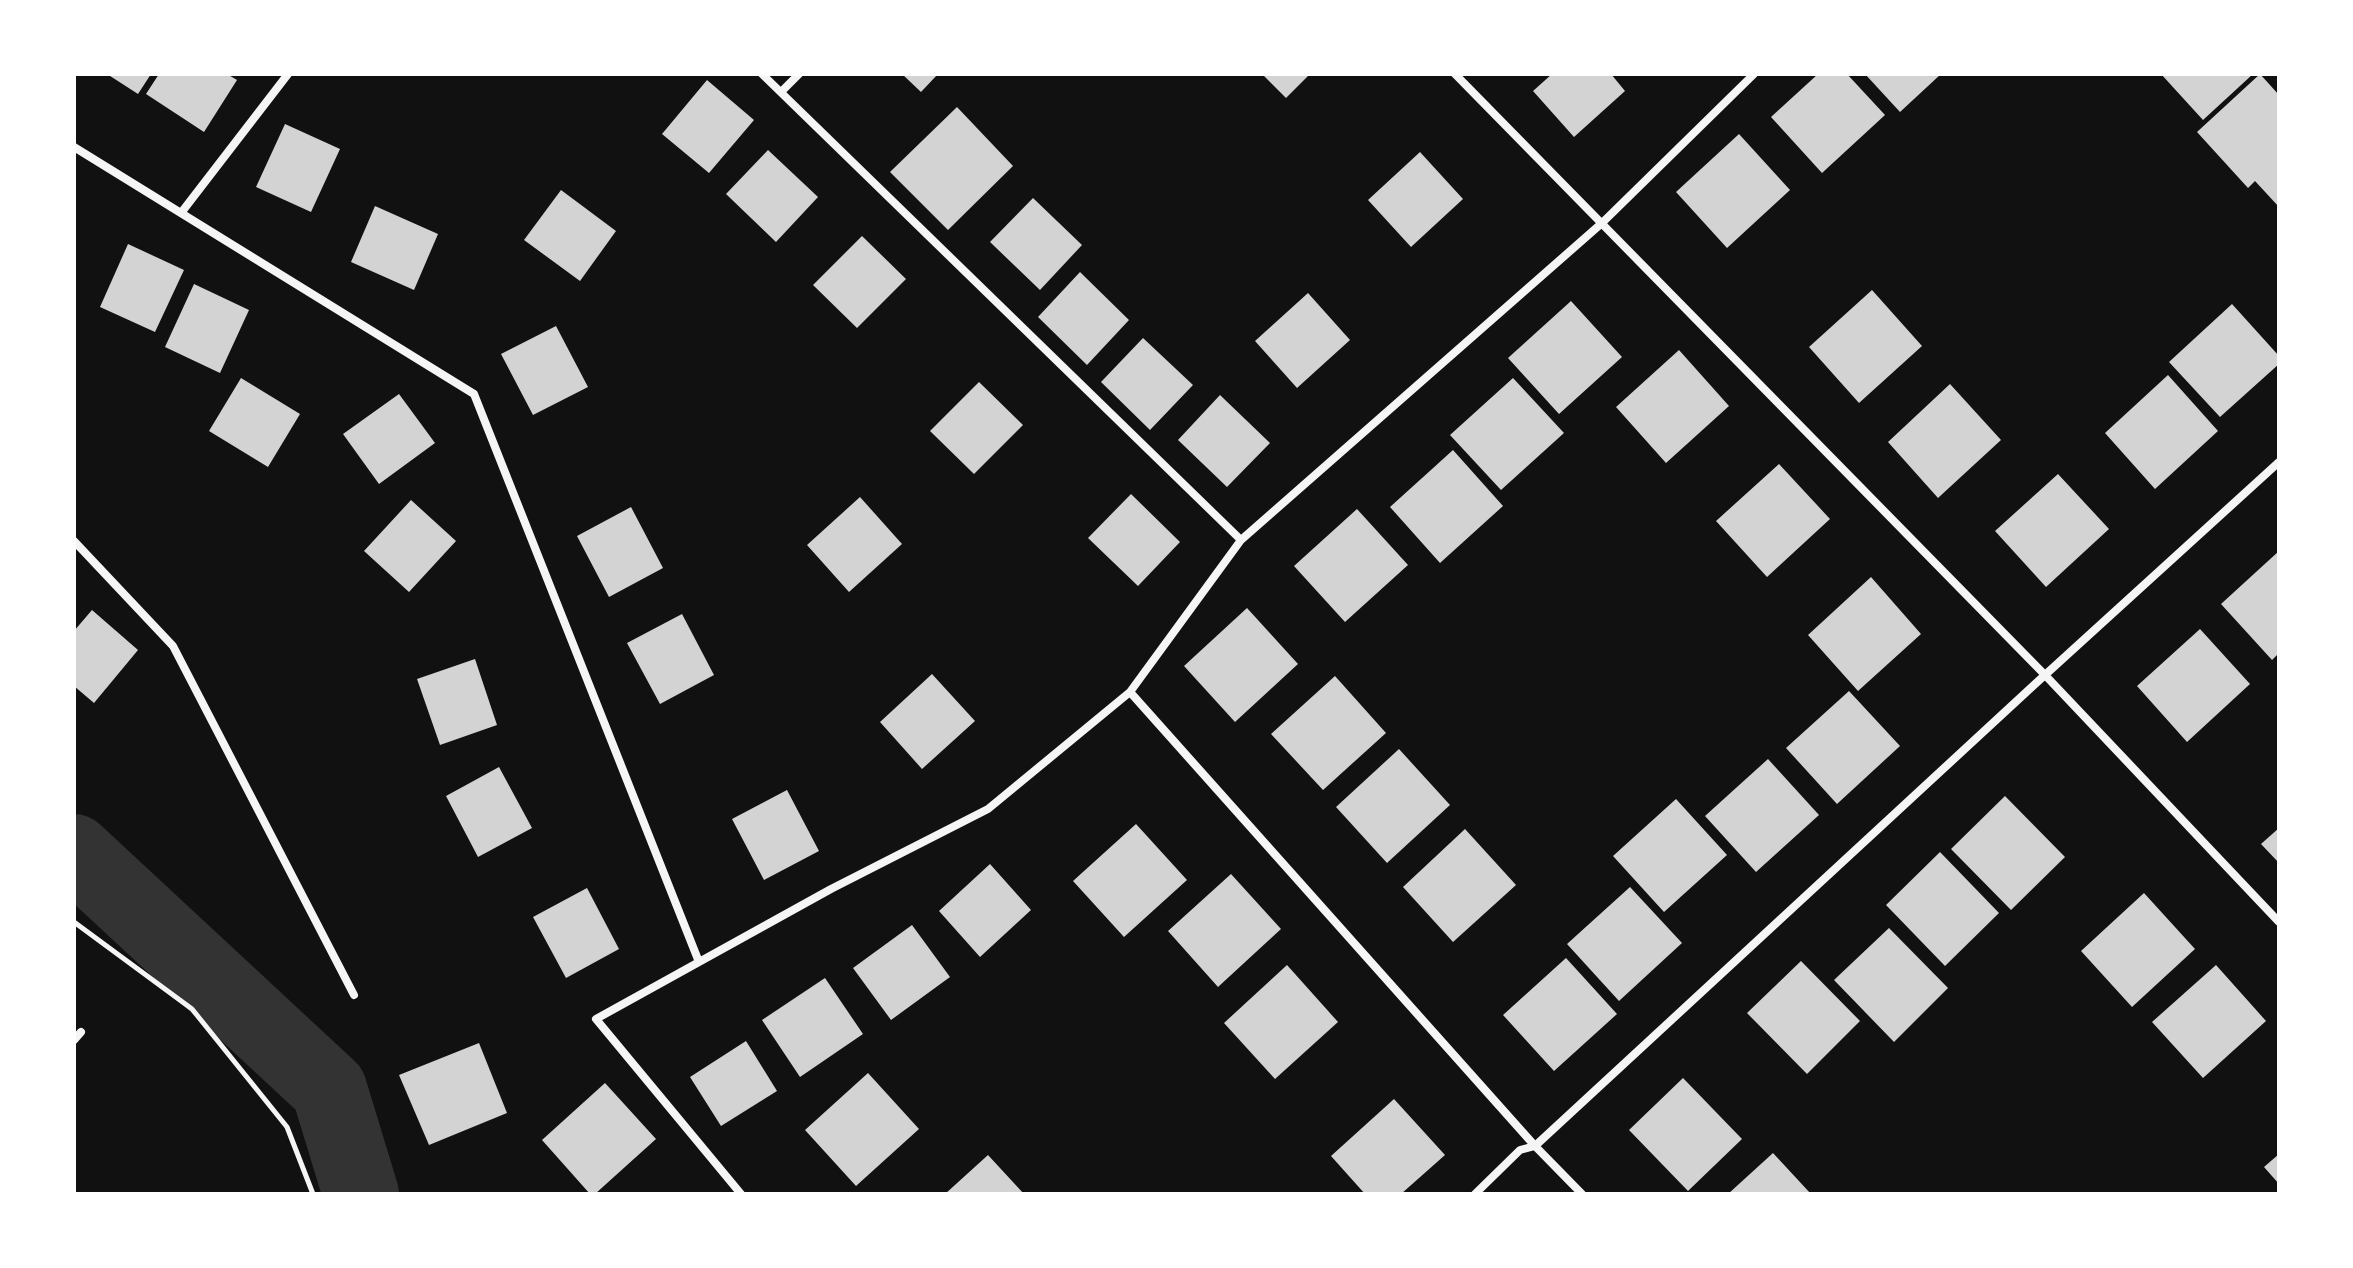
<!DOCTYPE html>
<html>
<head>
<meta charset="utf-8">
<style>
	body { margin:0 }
	#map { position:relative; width:2353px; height:1268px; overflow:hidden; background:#111; font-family:"Roboto Condensed",sans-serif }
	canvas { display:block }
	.frame { position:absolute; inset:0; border:76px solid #fff; pointer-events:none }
</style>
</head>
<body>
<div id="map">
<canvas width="2353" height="1268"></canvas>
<div class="frame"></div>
</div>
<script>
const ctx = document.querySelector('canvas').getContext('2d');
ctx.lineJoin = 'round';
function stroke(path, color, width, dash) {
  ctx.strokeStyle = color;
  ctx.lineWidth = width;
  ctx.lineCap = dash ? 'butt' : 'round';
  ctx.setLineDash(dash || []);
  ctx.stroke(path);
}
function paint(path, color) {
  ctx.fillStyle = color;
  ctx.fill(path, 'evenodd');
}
const river = new Path2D(`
	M74 852 329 1089 361 1194`);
const building = new Path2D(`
	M107 74H151L138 94Z
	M159 74H227L237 80 204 132 146 94Z
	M902 74H938L921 92Z
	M1262 74H1310L1286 98Z
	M1552 74H1611L1625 91 1574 137 1533 91Z
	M1818 74H1847L1885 115 1822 173 1771 117Z
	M1865 74H1941L1900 112Z
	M2161 74H2253L2203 120Z
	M2260 74 2279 95V207L2255 181 2248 188 2197 132Z
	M707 80 754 120 709 173 662 134Z
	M957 107 1013 166 948 230 890 172Z
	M285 124 340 149 311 212 256 187Z
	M1739 134 1790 190 1727 248 1676 192Z
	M768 150 818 197 776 242 726 194Z
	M1420 152 1463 199 1411 247 1368 200Z
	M561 190 616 231 580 281 524 240Z
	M1033 198 1082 245 1040 290 990 242Z
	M375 206 438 234 414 290 351 262Z
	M862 236 906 279 857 328 813 285Z
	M128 244 184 270 155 332 100 307Z
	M1080 272 1129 320 1087 365 1038 317Z
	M194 284 249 310 220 373 165 347Z
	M1872 290 1922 346 1859 403 1809 347Z
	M1308 293 1350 340 1297 388 1255 341Z
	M1571 301 1622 357 1559 414 1508 358Z
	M2232 304 2279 356V364L2220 417 2169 362Z
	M556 326 588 387 533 415 501 354Z
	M1143 338 1193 385 1150 430 1101 382Z
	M1679 350 1729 406 1666 463 1616 407Z
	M2168 375 2218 431 2155 489 2105 433Z
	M241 378 300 414 268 467 209 431Z
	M1513 378 1564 433 1501 490 1450 435Z
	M979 382 1023 425 974 474 930 431Z
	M1950 384 2001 440 1938 498 1888 442Z
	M399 394 435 443 379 484 343 434Z
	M1220 395 1270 443 1227 487 1178 440Z
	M1453 450 1503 506 1440 563 1390 507Z
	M1779 464 1830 519 1767 577 1716 521Z
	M2058 474 2109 529 2046 587 1995 531Z
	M1131 494 1180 542 1138 586 1088 538Z
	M860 497 902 544 849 592 807 545Z
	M411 500 456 541 409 592 364 551Z
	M631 507 663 568 609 597 577 536Z
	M1357 509 1408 565 1345 622 1294 566Z
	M2279 551V653L2272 660 2221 604Z
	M1871 577 1921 634 1858 691 1808 635Z
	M1247 608 1298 664 1235 722 1184 666Z
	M92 610 138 650 94 703 74 686V631Z
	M682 614 714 675 660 704 627 643Z
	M2200 629 2250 684 2187 742 2137 686Z
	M475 659 497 725 440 745 417 679Z
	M932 674 975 721 922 769 880 722Z
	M1335 676 1386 733 1323 790 1271 734Z
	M1849 691 1900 746 1837 804 1786 748Z
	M1399 749 1450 805 1387 863 1336 807Z
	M1768 759 1819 815 1756 872 1705 816Z
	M499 767 532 828 478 857 446 796Z
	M787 790 819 851 764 880 732 819Z
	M2005 796 2065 857 2011 910 1951 849Z
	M1676 799 1727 855 1664 912 1613 856Z
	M1136 824 1187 880 1124 937 1073 881Z
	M2279 828V863L2261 844Z
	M1465 829 1516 885 1453 942 1403 887Z
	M1940 852 1999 913 1945 966 1886 905Z
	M990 864 1031 910 980 957 939 911Z
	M1231 874 1281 929 1218 987 1168 931Z
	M1630 887 1682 943 1619 1001 1567 944Z
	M587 888 619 949 566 978 533 917Z
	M2144 893 2195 949 2132 1007 2081 951Z
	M912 925 950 977 891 1020 853 968Z
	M1889 928 1948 988 1894 1042 1834 980Z
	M1566 958 1617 1014 1554 1071 1503 1015Z
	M1801 961 1860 1021 1807 1074 1747 1013Z
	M1287 965 1338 1022 1275 1079 1224 1023Z
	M2216 965 2266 1021 2203 1078 2152 1022Z
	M825 978 863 1034 800 1077 762 1020Z
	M746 1041 777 1091 721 1126 690 1077Z
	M479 1043 507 1113 429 1145 399 1075Z
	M868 1073 919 1129 856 1186 805 1130Z
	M1683 1078 1742 1139 1688 1191 1629 1130Z
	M605 1083 656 1139 595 1194H590L542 1140Z
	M1394 1099 1445 1155 1401 1194H1365L1331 1156Z
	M1773 1153 1811 1194H1728Z
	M2279 1154V1184L2264 1167Z
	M988 1155 1024 1194H945Z`);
const path = new Path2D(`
	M74 922 192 1009 287 1127 313 1194`);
const minor = new Path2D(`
	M762 74 1241 540
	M1455 74 2045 675 2279 922
	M781 92 799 74
	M74 147 474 394 699 962
	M181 213 288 74
	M74 541 173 646 354 995
	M1130 692 1535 1146 1582 1194
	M74 1040 81 1032
	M741 1194 596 1019 831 889 988 809 1130 692 1241 540 1602 223 1754 74
	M1475 1194 1520 1150 1535 1146 2034 685 2279 462`);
stroke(river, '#333', 76);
paint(building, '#d3d3d3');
stroke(path, '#f5f5f5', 5);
stroke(minor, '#f5f5f5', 8);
</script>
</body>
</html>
